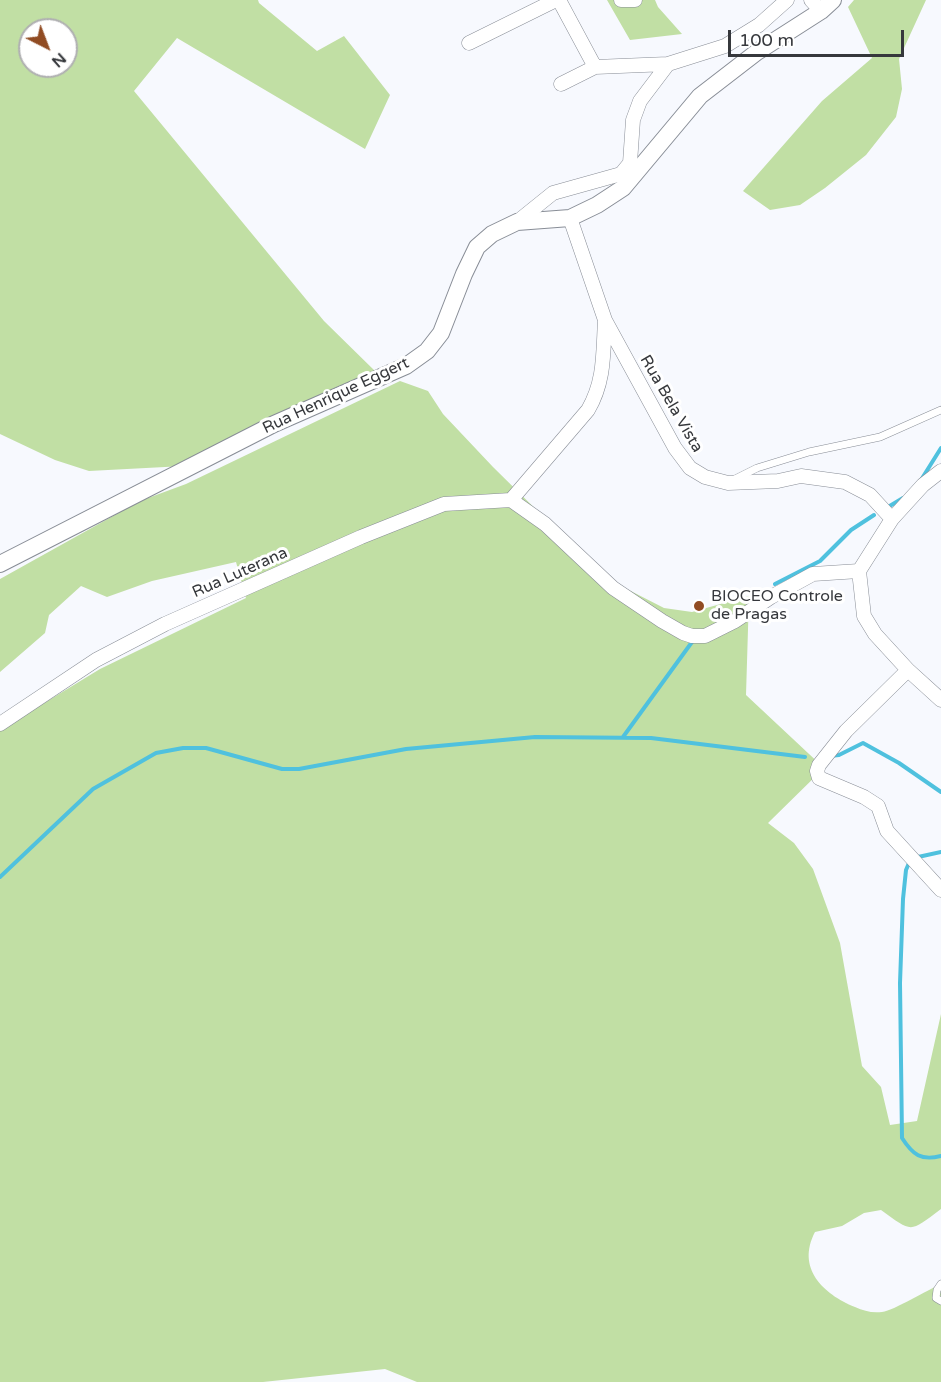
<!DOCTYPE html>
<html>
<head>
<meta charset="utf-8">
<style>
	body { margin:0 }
	#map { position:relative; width:941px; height:1382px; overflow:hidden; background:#f7f9fe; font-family:"Varela Round",sans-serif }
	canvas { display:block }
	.north { position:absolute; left:18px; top:18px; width:60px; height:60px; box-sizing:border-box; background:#fff; border:2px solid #afafb1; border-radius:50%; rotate:138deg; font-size:16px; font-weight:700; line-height:24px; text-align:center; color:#36383c }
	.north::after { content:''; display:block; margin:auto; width:21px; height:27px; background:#914c23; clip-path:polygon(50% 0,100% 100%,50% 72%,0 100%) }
	.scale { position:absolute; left:728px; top:30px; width:176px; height:27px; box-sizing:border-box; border:3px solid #36383c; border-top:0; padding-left:8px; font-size:18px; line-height:21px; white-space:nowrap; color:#36383c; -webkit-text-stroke:4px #fff; paint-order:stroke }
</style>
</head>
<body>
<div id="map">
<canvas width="941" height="1382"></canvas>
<div class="north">N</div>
<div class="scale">100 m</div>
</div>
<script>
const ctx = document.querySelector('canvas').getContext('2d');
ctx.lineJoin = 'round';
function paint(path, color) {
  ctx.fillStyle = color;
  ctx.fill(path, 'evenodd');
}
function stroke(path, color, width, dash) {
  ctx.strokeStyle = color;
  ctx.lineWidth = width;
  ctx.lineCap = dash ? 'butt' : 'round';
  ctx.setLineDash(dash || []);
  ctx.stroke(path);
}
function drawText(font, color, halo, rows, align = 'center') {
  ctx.font = font + ' "Varela Round",sans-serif';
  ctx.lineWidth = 6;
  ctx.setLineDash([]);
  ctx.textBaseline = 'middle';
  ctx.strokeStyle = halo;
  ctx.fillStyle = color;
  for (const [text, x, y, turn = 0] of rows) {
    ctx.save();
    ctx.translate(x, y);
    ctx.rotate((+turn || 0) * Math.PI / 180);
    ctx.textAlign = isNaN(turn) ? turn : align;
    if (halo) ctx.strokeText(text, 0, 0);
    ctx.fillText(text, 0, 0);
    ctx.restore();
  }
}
const green = new Path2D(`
	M0 0H258L259 3 317 51 344 36 390 95 365 149 177 38 134 91 324 321 376 372 184 466 89 471 55 460 0 434ZM30 30H66V66H30Z
	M607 0H655L658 7 682 34 630 40Z
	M854 0H926L899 59 902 89 896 117 866 155 825 188 800 205 770 210 743 191 822 101 872 58 848 7Z
	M400 381 428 391 443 414 493 467 565 538 621 586 664 608 692 612 749 596 746 695 824 768 768 823 794 843 813 869 840 943 862 1066 881 1087 890 1125 917 1121 941 1014V1209C909 1233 913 1233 881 1210L864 1213 842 1226 815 1232C796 1268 823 1294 855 1307 864 1311 871 1313 882 1312 895 1310 927 1290 941 1284V1382H417L385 1369 263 1382H0V730L100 669 246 598 236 562 152 581 107 597 81 586 49 615 45 633 0 672V579L140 501 186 484Z`);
const stream = new Path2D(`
	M921 480 941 448
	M888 507 903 498
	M775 584 820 561 851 530 874 515
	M623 737 692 642
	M830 756 839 755 863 743 899 763 941 792
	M918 857 941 852
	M909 863 906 870 903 899 900 983 902 1138C913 1155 921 1161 941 1156
	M0 877 93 789 156 753 183 748H206L282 769H299L406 749 535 737 651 738 805 757`);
const service = new Path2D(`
	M735 479 757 468 809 452 880 437 941 410
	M941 1284 937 1290 936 1298 941 1301`);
const minor = new Path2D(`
	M559 0 595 67
	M621 0H635
	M811 0 821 11
	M469 43 556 0
	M561 84 595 67 668 64
	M570 218 605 320 675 448 690 468 705 477 728 483 778 481 801 476 845 482 870 495 892 519
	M517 222 553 193 621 174 630 163 633 120 640 101 668 64 725 46 759 25 787 0
	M941 471 923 485 892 519 859 571 864 616 875 634 908 670 941 700
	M511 500 545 524 613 588 662 621 683 633 692 636H705L735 621 771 597 813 574 859 571
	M511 500 588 410C605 381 603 353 605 320
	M908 670 846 731 819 765 817 771 819 778 864 797 878 806 887 831 941 890
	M0 724 96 660 165 624 361 537 444 504 511 500`);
const tertiary = new Path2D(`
	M0 564 274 424 406 366 427 351 441 333 464 274 477 247 492 234 517 222 570 218 597 205 623 188 700 96 757 52 821 11 833 0`);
const markers = [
	[699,606,6,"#914c23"]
];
const streetNames = [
	["Rua Henrique Eggert",336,396,-25],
	["Rua Bela Vista",671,404,60],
	["Rua Luterana",240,573,-24]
];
const poiNames = [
	["BIOCEO Controle",711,597],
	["de Pragas",711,615]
];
paint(green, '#c1dfa4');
stroke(stream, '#4fc1de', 4);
stroke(service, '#888d96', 8);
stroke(minor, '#888d96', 15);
stroke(tertiary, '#888d96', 18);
stroke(service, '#fff', 7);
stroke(minor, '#fff', 14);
stroke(tertiary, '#fff', 16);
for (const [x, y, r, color] of markers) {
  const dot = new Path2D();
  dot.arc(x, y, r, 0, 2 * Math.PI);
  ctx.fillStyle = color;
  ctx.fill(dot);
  stroke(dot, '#fff', 2);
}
drawText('16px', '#36383c', '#fff', streetNames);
drawText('16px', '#36383c', '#fff', poiNames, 'left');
</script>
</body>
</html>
